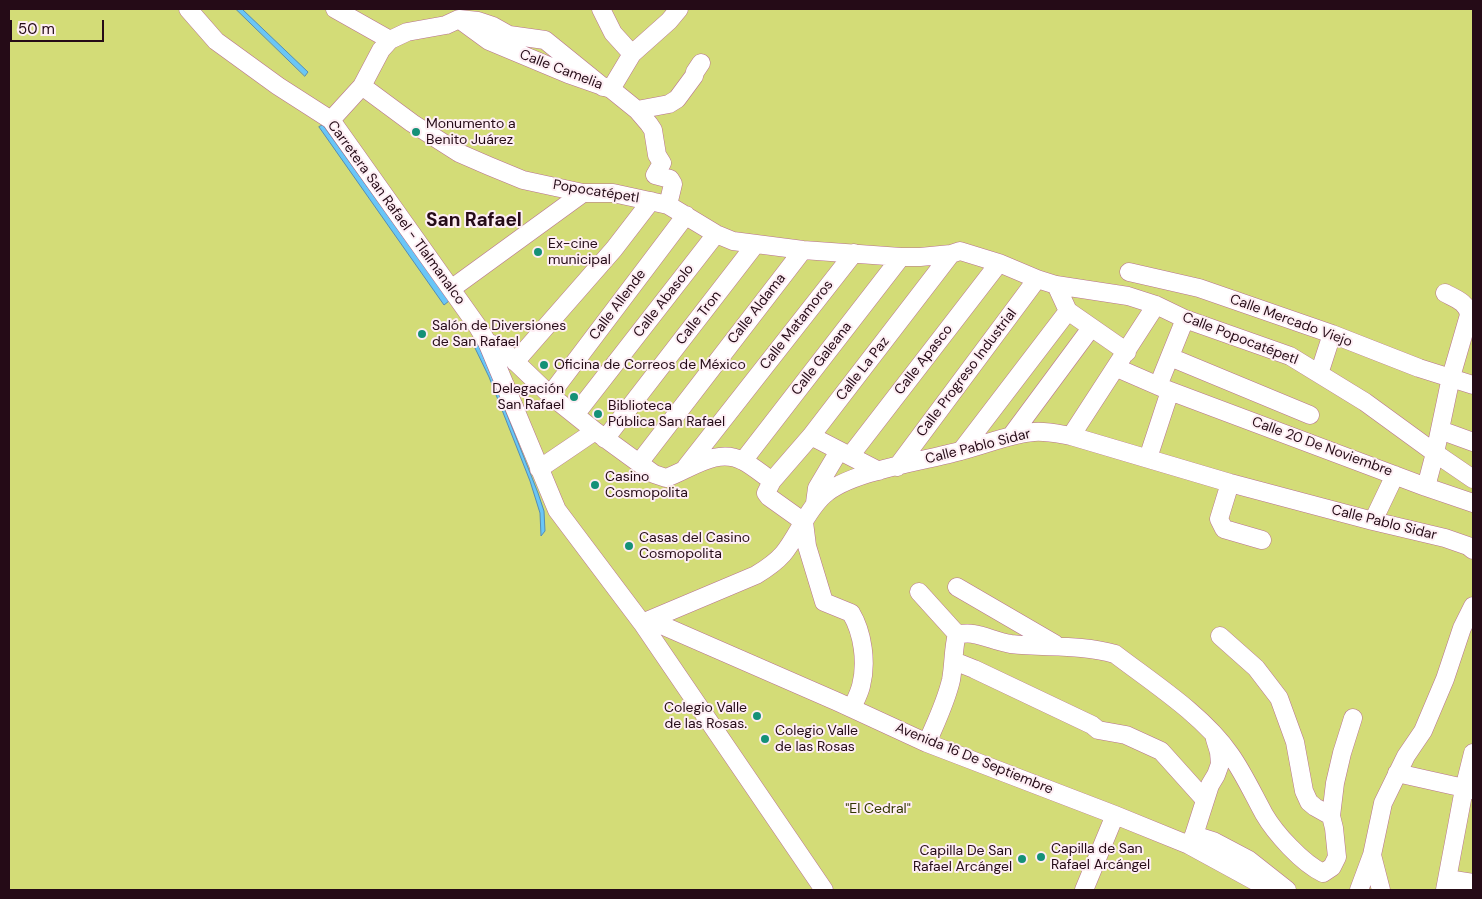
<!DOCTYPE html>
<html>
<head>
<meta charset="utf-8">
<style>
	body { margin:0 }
	#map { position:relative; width:1482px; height:899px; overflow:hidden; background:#fbdce7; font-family:"DM Sans",sans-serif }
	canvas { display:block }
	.frame { position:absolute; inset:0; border:10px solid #250b17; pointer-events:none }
	.scale { position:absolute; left:10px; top:20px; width:94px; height:22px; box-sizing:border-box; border:2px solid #250b17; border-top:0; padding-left:6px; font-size:15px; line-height:18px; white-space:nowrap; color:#250b17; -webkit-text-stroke:4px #feeef4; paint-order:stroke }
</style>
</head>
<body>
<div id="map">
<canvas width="1482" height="899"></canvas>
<div class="frame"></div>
<div class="scale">50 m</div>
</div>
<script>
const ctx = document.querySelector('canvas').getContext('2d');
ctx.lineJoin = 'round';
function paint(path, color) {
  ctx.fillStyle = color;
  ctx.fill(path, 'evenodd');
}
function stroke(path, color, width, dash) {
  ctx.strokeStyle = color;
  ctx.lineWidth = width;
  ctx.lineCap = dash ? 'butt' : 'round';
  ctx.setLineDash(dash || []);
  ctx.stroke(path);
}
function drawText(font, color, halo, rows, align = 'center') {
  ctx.font = font + ' "DM Sans",sans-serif';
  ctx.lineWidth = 4;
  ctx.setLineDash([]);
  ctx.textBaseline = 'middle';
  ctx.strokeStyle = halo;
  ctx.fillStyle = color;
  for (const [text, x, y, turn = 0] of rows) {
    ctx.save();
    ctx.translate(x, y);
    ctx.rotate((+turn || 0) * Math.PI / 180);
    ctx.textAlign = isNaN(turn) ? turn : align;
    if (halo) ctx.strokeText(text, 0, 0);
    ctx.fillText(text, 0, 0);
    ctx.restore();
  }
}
const green = new Path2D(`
	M9 9H1473V890H9Z`);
const water = new Path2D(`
	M236 9H242L308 72 305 76Z
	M323 125 449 301 444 305 319 127Z
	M478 344 497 389 538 493 544 511 545 531 541 536 540 513 530 481 489 377 474 346Z`);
const minor = new Path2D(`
	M188 9 216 41 278 86 331 120 478 327 487 342 557 510 642 623 824 890
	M335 9 390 40
	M601 9 613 33 632 54
	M463 22 489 41 568 74 611 89 637 110 649 124 653 130 657 155 662 163 655 175 670 179 673 184 668 205
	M362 86 412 123 459 153 489 166 523 180 583 193H613L668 205 716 234 733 241 803 250 901 257H920L951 254 960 251 999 263 1037 279 1056 285 1128 296 1156 305 1185 319 1290 356 1365 402 1435 453 1473 479
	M611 89 632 54 669 21 679 9
	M637 110 669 104 677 99 694 76 695 72 701 63
	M331 120 362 86 381 50 390 40 407 32 446 25 459 19 478 21 493 26 509 35 545 40 603 87
	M1129 272 1199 288 1332 334 1419 368 1473 385
	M1056 285 1068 311 1127 352
	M451 289 583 193
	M487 342 501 348 550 395 595 431 654 474 666 478C691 469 717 447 743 461 753 466 763 475 772 481
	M1170 357 1310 415
	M515 362 614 249 651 201
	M1117 368 1170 391 1426 487 1473 503
	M1319 374 1332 334
	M1158 386 1185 319
	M550 395 686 215
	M575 415 716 234
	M1440 430 1473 442
	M811 436 879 471
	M1011 436 1091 328
	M1071 436 1156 305
	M605 439 755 245
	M961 451 1068 311
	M850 456 999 263
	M1148 458 1170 391
	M743 461 901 257
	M639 463 803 250
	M686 467 854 253
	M897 467 1037 279
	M539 469 595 431
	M1230 483 1219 519 1224 529 1262 540
	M1426 487 1435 453 1451 377 1469 315C1467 302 1456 299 1445 293
	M815 503 817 488 839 451
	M1373 521 1395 475
	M957 587 1055 644
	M919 592 957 634
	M650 620 838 702 927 743 1115 815 1189 845 1194 835 1213 841 1249 860 1287 890
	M642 623 756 575C766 569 775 563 783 554 798 536 806 511 824 495 850 471 925 461 960 451 985 445 1009 434 1034 432 1047 431 1059 434 1071 436L1230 483 1373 521 1445 538 1468 546 1473 550
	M957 634C962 634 968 633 973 634 986 636 997 642 1011 644 1046 648 1079 644 1115 654 1153 683 1203 715 1230 754 1243 772 1253 794 1264 814 1275 833 1302 863 1323 873L1332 867 1337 857 1334 828 1331 816 1335 783 1342 753 1353 718
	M1220 636 1256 668 1279 698 1295 742 1304 791 1309 802 1315 807 1331 816
	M954 661 974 669 1092 725 1098 730 1126 735 1161 751 1205 800
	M852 708C855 701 859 694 861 686 867 663 863 633 851 613L824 602 807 546 804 522 769 497 766 493 772 481 811 436 951 254
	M927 743C936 722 946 702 951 680 954 664 953 649 957 634
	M1397 773 1473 790
	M1194 835 1210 785 1216 775 1220 764 1219 752 1215 739
	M1189 845 1255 881 1267 890
	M1447 879 1473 883
	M1084 890 1115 815
	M1359 890 1372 855
	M1381 890 1372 855 1383 803 1406 756 1423 731 1445 679 1462 628 1473 606
	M1445 890 1464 789 1473 753`);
const markers = [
	[416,132,5,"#159177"],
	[538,252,5,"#159177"],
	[422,334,5,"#159177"],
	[544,365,5,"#159177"],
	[574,397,5,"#159177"],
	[598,414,5,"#159177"],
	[595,485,5,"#159177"],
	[629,546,5,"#159177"],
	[757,716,5,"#159177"],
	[765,739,5,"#159177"],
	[1041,857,5,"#159177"],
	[1022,859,5,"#159177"]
];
const streetNames = [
	["Calle Camelia",561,70,21],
	["Popocatépetl",596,192,9],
	["Carretera San Rafael - Tlalmanalco",396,213,54],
	["Calle Abasolo",664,301,-52],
	["Calle Allende",618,305,-53],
	["Calle Aldama",757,309,-52],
	["Calle Tron",699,318,-52],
	["Calle Mercado Viejo",1291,321,20],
	["Calle Matamoros",797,325,-52],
	["Calle Popocatépetl",1240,339,21],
	["Calle Galeana",822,359,-52],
	["Calle Apasco",924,360,-52],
	["Calle La Paz",863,369,-52],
	["Calle Progreso Industrial",967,373,-53],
	["Calle Pablo Sidar",978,447,-14],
	["Calle 20 De Noviembre",1322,447,20],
	["Calle Pablo Sidar",1384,523,14],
	["Avenida 16 De Septiembre",974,759,22]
];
const poiNames = [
	["Monumento a",426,124],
	["Benito Juárez",426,140],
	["Ex-cine",548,244],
	["municipal",548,260],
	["Salón de Diversiones",432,326],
	["de San Rafael",432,342],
	["Oficina de Correos de México",554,365],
	["Delegación",564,389,"right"],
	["San Rafael",564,405,"right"],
	["Biblioteca",608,406],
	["Pública San Rafael",608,422],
	["Casino",605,477],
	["Cosmopolita",605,493],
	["Casas del Casino",639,538],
	["Cosmopolita",639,554],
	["Colegio Valle",747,708,"right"],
	["de las Rosas.",747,724,"right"],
	["Colegio Valle",775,731],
	["de las Rosas",775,747],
	["Capilla de San",1051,849],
	["Rafael Arcángel",1051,865],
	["Capilla De San",1012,851,"right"],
	["Rafael Arcángel",1012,867,"right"]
];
const parkNames = [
	["\"El Cedral\"",878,809]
];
const districtNames = [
	["San Rafael",474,221]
];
paint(green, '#d3dc77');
paint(water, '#69c6f7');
stroke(water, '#558eb4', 1);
stroke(minor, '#b8728f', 19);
stroke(minor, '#fff', 18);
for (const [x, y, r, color] of markers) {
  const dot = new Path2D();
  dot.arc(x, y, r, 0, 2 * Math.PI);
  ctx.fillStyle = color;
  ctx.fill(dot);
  stroke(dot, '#feeef4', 2);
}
drawText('14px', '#250b17', '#feeef4', streetNames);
drawText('14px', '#250b17', '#feeef4', poiNames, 'left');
drawText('14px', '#333603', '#feeef4', parkNames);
drawText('bold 19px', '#250b17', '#feeef4', districtNames);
</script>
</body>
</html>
